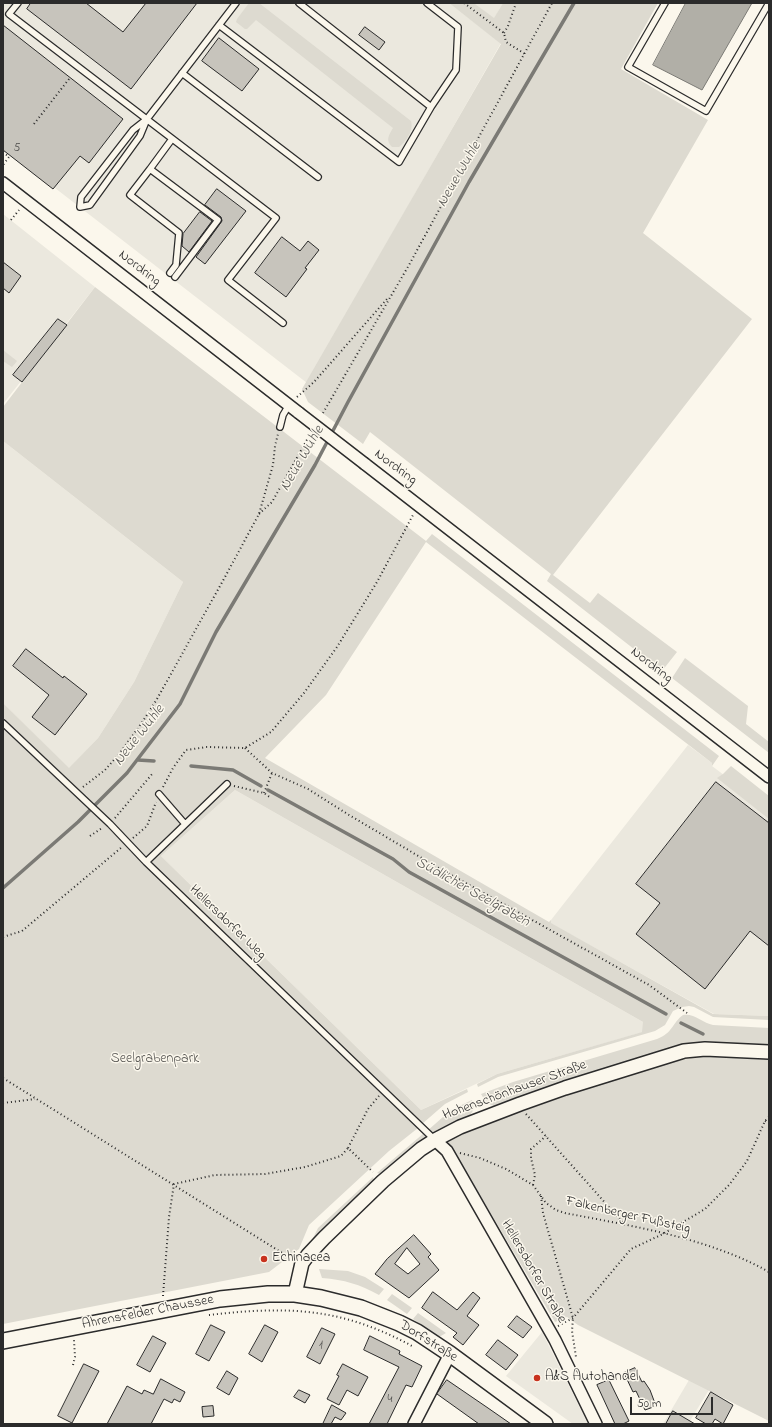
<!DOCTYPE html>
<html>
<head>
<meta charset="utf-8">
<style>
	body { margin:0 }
	#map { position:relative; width:772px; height:1427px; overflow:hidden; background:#fbf7ec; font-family:"Indie Flower",sans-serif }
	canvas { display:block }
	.frame { position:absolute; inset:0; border:4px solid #2b2b2b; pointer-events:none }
	.scale { position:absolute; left:630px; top:1397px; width:83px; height:18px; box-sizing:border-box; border:2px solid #2b2b2b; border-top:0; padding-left:5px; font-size:12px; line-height:14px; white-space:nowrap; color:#2b2b2b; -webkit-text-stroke:3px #fbf7ec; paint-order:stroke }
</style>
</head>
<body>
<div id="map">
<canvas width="772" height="1427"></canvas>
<div class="frame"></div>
<div class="scale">50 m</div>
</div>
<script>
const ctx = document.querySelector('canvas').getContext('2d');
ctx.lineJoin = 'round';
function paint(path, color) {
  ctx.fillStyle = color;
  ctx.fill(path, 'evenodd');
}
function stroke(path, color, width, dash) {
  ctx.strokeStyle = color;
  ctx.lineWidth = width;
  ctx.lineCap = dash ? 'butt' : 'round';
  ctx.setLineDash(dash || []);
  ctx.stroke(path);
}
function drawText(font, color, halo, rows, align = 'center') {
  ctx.font = font + ' "Indie Flower",sans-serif';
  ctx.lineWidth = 3;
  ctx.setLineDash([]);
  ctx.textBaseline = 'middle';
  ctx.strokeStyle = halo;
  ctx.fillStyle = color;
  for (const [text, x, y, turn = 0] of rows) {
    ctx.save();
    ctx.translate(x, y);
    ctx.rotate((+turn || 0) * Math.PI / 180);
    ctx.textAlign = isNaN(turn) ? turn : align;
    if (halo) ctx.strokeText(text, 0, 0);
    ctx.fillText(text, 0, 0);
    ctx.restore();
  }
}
const built = new Path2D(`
	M3 3H449L501 43 307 383 55 188 53 189 3 150Z
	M474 3H503L494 19Z
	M3 214 95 287 3 404Z
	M3 441 183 582 134 682 98 738 69 769 3 703Z
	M688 745 712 763V766L769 809V1016L714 1014 550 923 551 920Z
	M235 790 643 1022V1032L497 1074 421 1110 161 856Z
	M542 1332 588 1424H573L506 1376Z
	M689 1380 709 1390 688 1424H663Z`);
const green = new Path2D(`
	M249 3H259L411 121C414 130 406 142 399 147H392C385 140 389 135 393 128L256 20 247 29H245L236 22 237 19Z
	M449 3H474L494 18 503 3H658L621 69 708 120 643 233 752 319 553 575 590 603 598 593 677 652 662 671 547 581 551 574 370 432 363 444 308 402 302 389 501 44Z
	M95 287 426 541 432 534 719 756 712 766V763L426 542 326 695 265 758 549 922 551 920V923L713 1014 769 1016V1020L713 1017 694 1007 689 1006 682 1007 673 1011 665 1025 655 1031 498 1077 478 1087 477 1084 497 1074 642 1032 643 1022 235 790 161 856 421 1110 467 1089 468 1092 445 1104 422 1124 419 1121 418 1128 389 1151 309 1225 299 1249 269 1272 3 1324V703L69 768 98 738 134 682 183 582 3 441V407Z
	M3 350 17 361 12 367 3 361Z
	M685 658 748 706 746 724 769 742V753L672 678Z
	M731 766 769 796V819L717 778 723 774Z
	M683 1015C694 1013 703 1023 713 1025L769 1028V1046L697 1043 677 1047 499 1107C490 1106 486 1103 481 1094L513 1082 657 1039C673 1033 672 1023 683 1015Z
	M701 1056 769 1060V1421L578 1325 567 1317 555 1322 471 1180 448 1149 445 1141C480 1125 518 1113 554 1100 602 1083 651 1066 701 1056Z
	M472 1100 474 1109 469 1117 435 1135 427 1131 451 1110Z
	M424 1133 429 1139 383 1175 377 1173Z
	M373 1177 375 1184 308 1246 313 1238 318 1228Z
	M319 1269 348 1271 365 1277 384 1289 379 1295C359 1284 345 1280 322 1278Z
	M392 1294 412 1308 407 1314 387 1300Z
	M418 1313 446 1333 439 1337 413 1319Z`);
const water = new Path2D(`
	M686 3H752L702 90 653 65Z`);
const stream = new Path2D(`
	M138 760 154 761
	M191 766 233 770 261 786
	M268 790 393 859 409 872 666 1014
	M3 888 78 822 127 773 180 704 216 632 315 465 348 402 469 182 574 3
	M681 1023 703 1034`);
const building = new Path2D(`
	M31 3H86L123 32 146 3H197L131 89 27 9Z
	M3 25 123 119 89 163 80 156 53 189 3 150Z
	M365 27 385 42 379 50 359 35Z
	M219 38 259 69 242 91 202 61Z
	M217 189 246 211 205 264 196 257 222 221 221 217 205 205Z
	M200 212 212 221 189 252 182 246 183 234Z
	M282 237 300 251 308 241 319 250 305 268 307 269 286 297 255 273Z
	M3 262 21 276 9 293 3 288Z
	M58 319 67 325 22 382 13 375Z
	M26 649 63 678 64 676 87 694 55 735 32 717 49 695 13 666Z
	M716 782 769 823V946L750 931 705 989 636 934 660 903 636 884Z
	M414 1235 431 1254 428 1257 439 1270 409 1298 375 1274 387 1259ZM407 1248 420 1264 408 1274 395 1264Z
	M433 1292 457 1310 473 1292 480 1298 467 1316 479 1325 463 1345 453 1337 457 1333 422 1308Z
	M517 1316 532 1327 523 1338 508 1327Z
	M211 1325 225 1332 209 1361 196 1354Z
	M265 1325 278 1332 262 1362 249 1354Z
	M322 1328 335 1334 320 1364 307 1357Z
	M153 1336 166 1343 150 1372 137 1365Z
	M370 1336 400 1351 399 1354 422 1366 412 1387 406 1385 387 1424H369L399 1367 364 1350Z
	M498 1340 518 1355 506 1370 486 1355Z
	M84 1364 99 1371 72 1423 58 1416Z
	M343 1364 368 1377 358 1396 347 1390 339 1405 327 1399 339 1376 337 1375Z
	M635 1368 642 1382 644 1381 650 1390 656 1406 645 1410 636 1391 633 1392 624 1373Z
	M227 1371 238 1378 229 1395 217 1388Z
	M161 1379 185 1392 180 1402 174 1399 172 1403 164 1399 151 1424H107L127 1386 142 1394 144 1390 153 1394Z
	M447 1380 488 1408 511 1424H479L437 1394Z
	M609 1380 629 1421 623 1424H615L597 1385Z
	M299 1390 310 1395 305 1403 294 1397Z
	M711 1392 733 1405 723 1424 715 1419 712 1424H706L696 1418Z
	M332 1405 346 1413 341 1420 335 1417 331 1424H323Z
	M213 1406 214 1416 203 1417 202 1407Z
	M673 1411 695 1424H666Z`);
const path = new Path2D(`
	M464 3 504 33 506 42 525 54
	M504 33 508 26 516 3
	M34 124 69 79
	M3 152 9 157 3 165
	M11 220 19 210
	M297 397 314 382 387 299
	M323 413 409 265 552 3
	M259 514 272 502 308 438
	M245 748 272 773 308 789 349 815 437 867 649 985 687 1013
	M234 786 264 793 271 798
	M83 787 105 770 120 753 143 721 157 699 225 577 259 514 273 465 275 446 278 434
	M163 787 173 768 186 750 207 747 245 748 271 732 304 693 337 647 377 582 413 515
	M264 793 272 773
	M115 818 153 773
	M90 836 102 828
	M133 838 147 826 156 802
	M3 937 22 931 122 847
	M3 1078 287 1256
	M3 1103 35 1099
	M526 1114 624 1224
	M765 1121 769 1123
	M348 1148 368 1109 379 1096
	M460 1153 480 1158 506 1169 533 1185 546 1203 556 1210 565 1213C632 1226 709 1238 769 1272
	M533 1185 535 1175 531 1158V1149L546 1136
	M541 1196 543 1213 573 1318 572 1331 576 1357
	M163 1296 169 1217 174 1184 215 1175 265 1174 305 1167 341 1156 348 1148 373 1172
	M209 1315C244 1311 281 1308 316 1313 349 1317 383 1330 412 1346
	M558 1326 573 1318 631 1249 663 1234 705 1209 729 1185 747 1161 765 1121 769 1117
	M73 1365 75 1357 74 1340`);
const service = new Path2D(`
	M18 3 9 14 276 218 228 280 283 323
	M427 3 458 27 456 70 431 107
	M665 3 628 67 706 111 769 3
	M219 25 399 162 431 107 299 3
	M182 73 318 177
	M147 119 140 136 90 205 80 207 81 197 133 130 147 119 236 3
	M150 169 172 139
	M170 273 176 265 179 233 130 195 150 169 218 220 175 277
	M280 427 283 415 289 405
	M3 723 110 824 146 862 435 1140
	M159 794 185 824
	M146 862 227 784`);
const minor = new Path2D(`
	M3 183 299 413
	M365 464 769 777
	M435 1140 447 1151 555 1340 596 1424
	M414 1424 450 1354`);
const tertiary = new Path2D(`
	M295 1294 302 1263 308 1255 324 1238 383 1181 421 1149 435 1140 460 1127 520 1104 565 1088 684 1051 705 1049 769 1052`);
const secondary = new Path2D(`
	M3 1341 220 1299 268 1294H295L321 1298 361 1308 399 1323 417 1332 450 1354 545 1424`);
const minorBridge = new Path2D(`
	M299 413 365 464`);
const markers = [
	[264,1259,4,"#c8321e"],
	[537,1378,4,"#c8321e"]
];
const numberNames = [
	["5",17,149],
	["1",321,1346],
	["4",390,1400]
];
const streetNames = [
	["Nordring",139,269,38],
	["Nordring",395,468,37],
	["Nordring",651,666,38],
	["Hellersdorfer Weg",227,923,44],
	["Hohenschönhauser Straße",515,1091,-20],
	["Falkenberger Fußsteig",628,1216,13],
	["Hellersdorfer Straße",533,1272,60],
	["Ahrensfelder Chaussee",148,1313,-11],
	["Dorfstraße",428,1342,32]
];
const parkNames = [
	["Seelgrabenpark",155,1060]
];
const poiNames = [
	["Echinacea",272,1259],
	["A&S Autohandel",545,1378]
];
const waterNames = [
	["Neue Wuhle",460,175,-60],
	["Neue Wuhle",303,459,-60],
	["Neue Wuhle",140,736,-52],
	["Südlicher Seelgraben",472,893,29]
];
paint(built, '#ebe8de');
paint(green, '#dddad0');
paint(water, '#b1afa7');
stroke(water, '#7b7a75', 1);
stroke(stream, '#7b7a75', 3.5);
paint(building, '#c7c4bc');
stroke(building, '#2b2b2b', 1);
stroke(service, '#2b2b2b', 8);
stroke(minor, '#2b2b2b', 14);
stroke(tertiary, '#2b2b2b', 16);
stroke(secondary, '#2b2b2b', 18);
stroke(path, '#2b2b2b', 2, [1, 3]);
stroke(service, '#fbf7ec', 5.5);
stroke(minor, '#fbf7ec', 11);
stroke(tertiary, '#fbf7ec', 13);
stroke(secondary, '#fbf7ec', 15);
stroke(minorBridge, '#2b2b2b', 14, []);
stroke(minorBridge, '#fbf7ec', 11);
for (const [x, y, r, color] of markers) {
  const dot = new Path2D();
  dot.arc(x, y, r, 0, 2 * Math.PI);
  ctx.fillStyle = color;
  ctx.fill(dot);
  stroke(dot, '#fbf7ec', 1.5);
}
drawText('12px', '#52514f', null, numberNames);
drawText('14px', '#2b2b2b', '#fbf7ec', streetNames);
drawText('14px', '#585754', '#fbf7ec', parkNames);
drawText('14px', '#2b2b2b', '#fbf7ec', poiNames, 'left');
drawText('italic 15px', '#5a5956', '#fbf7ec', waterNames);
</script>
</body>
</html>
